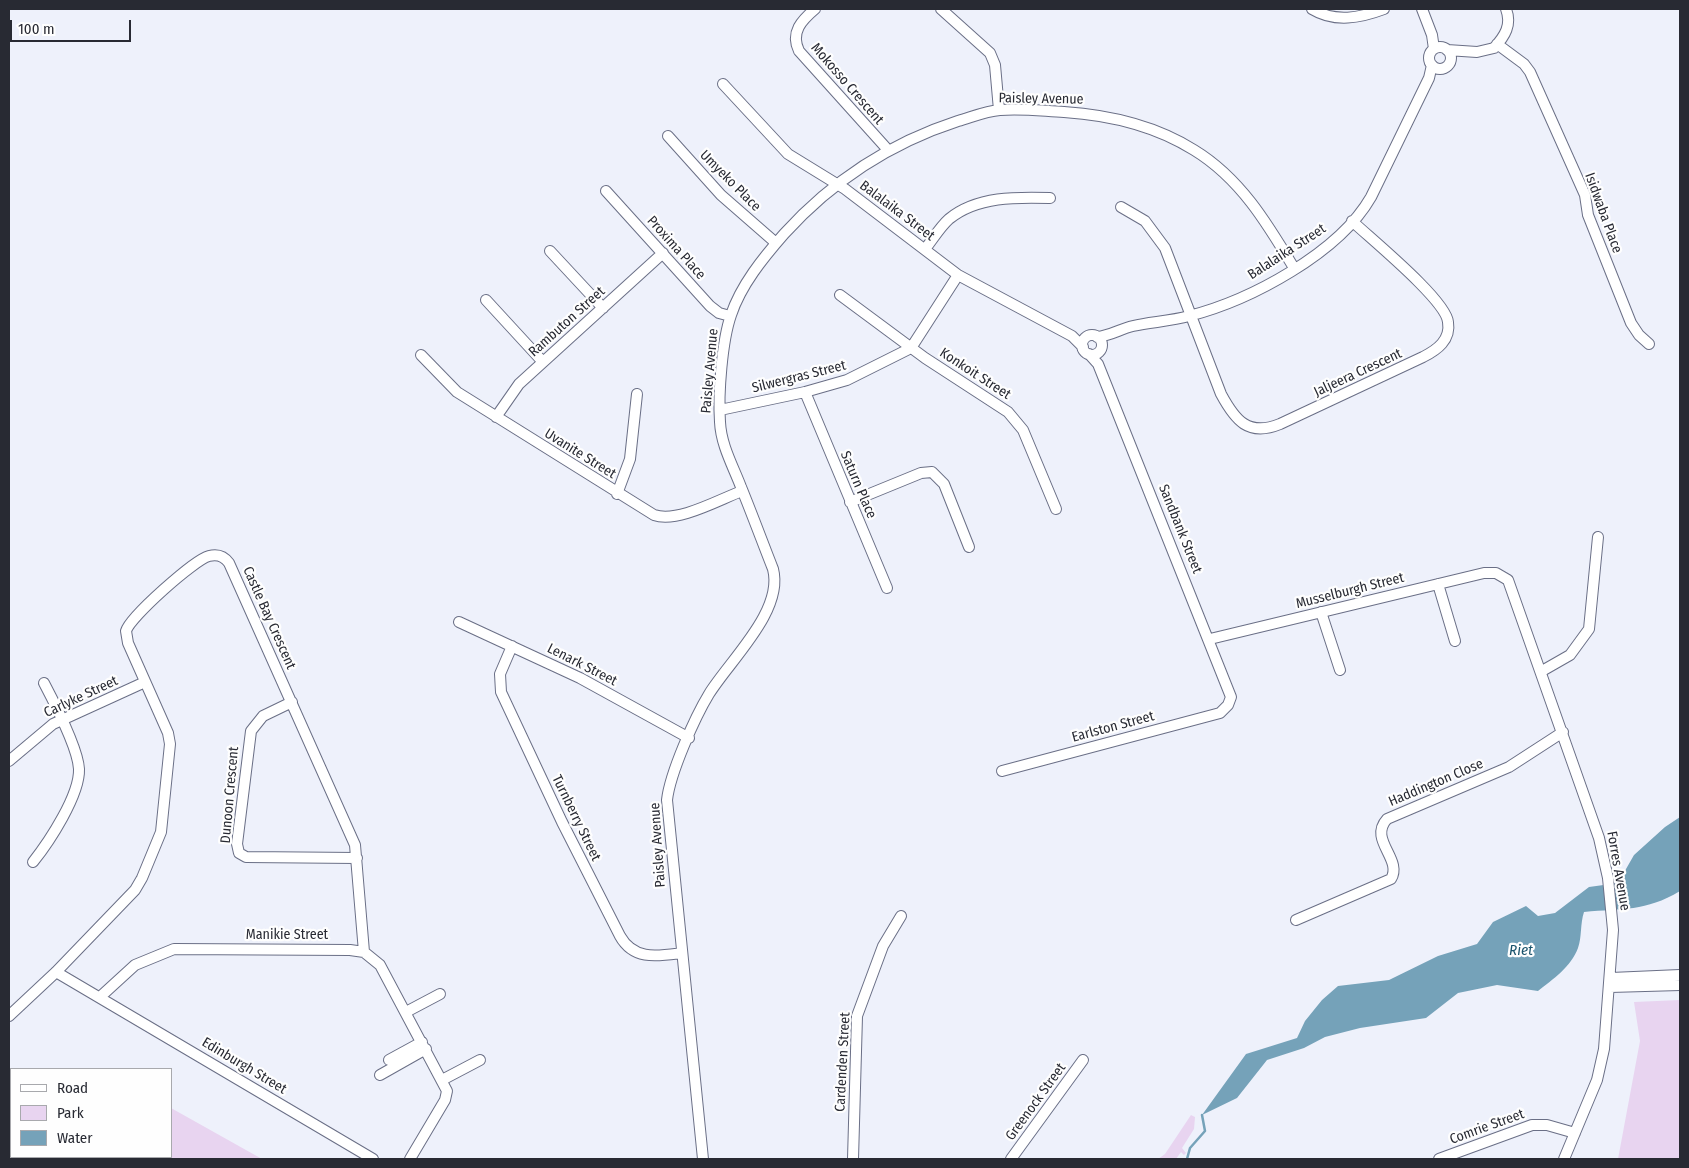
<!DOCTYPE html>
<html>
<head>
<meta charset="utf-8">
<style>
	body { margin:0 }
	#map { position:relative; width:1689px; height:1168px; overflow:hidden; background:#eef1fb; font-family:"Fira Sans Condensed",sans-serif }
	canvas { display:block }
	.frame { position:absolute; inset:0; border:10px solid #282a33; pointer-events:none }
	.legend { position:absolute; left:10px; top:1068px; width:162px; height:90px; box-sizing:border-box; background:#fefefe; border:1px solid #a8a9ad; margin:0; padding:6px 9px; list-style:none; font-size:15px; color:#282a33 }
	.legend li { display:flex; align-items:center; gap:10px; height:25px }
	.legend b { width:25px; border:1px solid #a8a9ad }
	.scale { position:absolute; left:10px; top:20px; width:121px; height:22px; box-sizing:border-box; border:2px solid #282a33; border-top:0; padding-left:6px; font-size:15px; line-height:18px; white-space:nowrap; color:#282a33; -webkit-text-stroke:4px #fefefe; paint-order:stroke }
</style>
</head>
<body>
<div id="map">
<canvas width="1689" height="1168"></canvas>
<div class="frame"></div>
<ul class="legend">
<li><b style="height:6px;background:#fff"></b>Road</li>
<li><b style="height:14px;background:#e8d4f0"></b>Park</li>
<li><b style="height:14px;background:#75a2b9"></b>Water</li>
</ul>
<div class="scale">100 m</div>
</div>
<script>
const ctx = document.querySelector('canvas').getContext('2d');
ctx.lineJoin = 'round';
function paint(path, color) {
  ctx.fillStyle = color;
  ctx.fill(path, 'evenodd');
}
function stroke(path, color, width, dash) {
  ctx.strokeStyle = color;
  ctx.lineWidth = width;
  ctx.lineCap = dash ? 'butt' : 'round';
  ctx.setLineDash(dash || []);
  ctx.stroke(path);
}
function drawText(font, color, halo, rows, align = 'center') {
  ctx.font = font + ' "Fira Sans Condensed",sans-serif';
  ctx.lineWidth = 4.5;
  ctx.setLineDash([]);
  ctx.textBaseline = 'middle';
  ctx.strokeStyle = halo;
  ctx.fillStyle = color;
  for (const [text, x, y, turn = 0] of rows) {
    ctx.save();
    ctx.translate(x, y);
    ctx.rotate((+turn || 0) * Math.PI / 180);
    ctx.textAlign = isNaN(turn) ? turn : align;
    if (halo) ctx.strokeText(text, 0, 0);
    ctx.fillText(text, 0, 0);
    ctx.restore();
  }
}
const green = new Path2D(`
	M1680 1000V1159H1618L1640 1041 1634 1002Z
	M171 1108 262 1159H9V1114L11 1113V1157H171Z
	M1191 1115 1195 1117 1194 1129 1182 1148 1186 1153 1184 1155 1181 1152 1176 1159H1158L1165 1154Z`);
const water = new Path2D(`
	M1680 817V891C1645 912 1623 908 1584 912 1580 924 1582 937 1578 948 1571 967 1553 979 1538 991L1497 985 1458 993 1426 1018 1360 1028 1325 1037 1304 1048 1267 1060 1237 1098 1202 1115 1246 1054 1297 1038 1305 1021 1322 1000 1338 986 1389 980 1438 956 1477 944 1493 922 1526 906 1538 916 1555 913 1589 887 1618 883 1634 855 1665 827Z`);
const stream = new Path2D(`
	M1187 1159 1190 1148 1205 1131 1202 1115`);
const minor = new Path2D(`
	M815 9C802 20 790 32 799 51L888 150
	M941 9 990 53 995 65 999 110
	M1312 9C1335 23 1360 18 1384 9
	M1422 9 1432 35 1434 49
	M1497 44 1524 64 1530 72 1585 195 1588 215 1631 323 1639 335 1649 344
	M1429 58a11 11 0 1 1 22 0a11 11 0 1 1-22 0Z
	M1447 50 1477 52 1494 48C1505 36 1512 25 1506 9
	M723 84 788 154 845 189 958 275 1072 336 1083 347
	M668 136 721 195 776 243
	M606 191 710 306 719 313 730 316
	M1121 207 1145 221 1165 248 1221 394C1235 420 1248 437 1280 424L1423 357C1437 350 1451 340 1448 322 1446 300 1371 239 1352 221
	M925 249C933 239 940 227 949 219 977 196 1017 197 1050 198
	M550 251 603 308
	M840 295 925 358 1008 412 1023 430 1056 509
	M486 300 543 362
	M1082 345a10 10 0 1 1 20 0a10 10 0 1 1-20 0Z
	M1097 337C1110 336 1120 329 1133 326 1152 322 1171 321 1189 316 1251 300 1339 253 1371 197L1429 78 1432 65
	M421 355 457 392 654 515C678 523 718 500 742 491
	M805 392 887 588
	M720 410 805 392 847 380 911 348 958 275
	M496 417 519 384 663 253
	M617 494 630 459 637 394
	M850 502 921 473 932 472 944 484 969 547
	M1438 584 1455 641
	M1321 612 1340 670
	M459 622 580 678 689 738
	M1210 639 1484 573H1496L1508 580 1599 838 1608 878 1613 930 1604 1049 1597 1080 1564 1159
	M512 646 500 674 501 692 562 822 620 936C634 961 658 956 682 953
	M1542 671 1570 655 1589 629 1598 537
	M292 702 263 716 251 731 237 844 239 853 246 857 357 858
	M9 761 53 724 145 682
	M1002 771 1220 713 1228 705 1231 697 1098 364 1089 354
	M33 862C49 842 80 795 79 769 78 749 54 702 44 683
	M1296 920 1391 879C1403 859 1368 840 1387 819L1509 767 1563 732
	M56 972 373 1159
	M1611 978 1680 975
	M1610 987 1680 985
	M100 997 135 965 174 949 350 950 364 952 380 965 447 1091 445 1100 410 1159
	M406 1012 440 994
	M9 1016 56 972 135 890 142 878 161 832 170 744 168 733 128 643 126 631C130 617 194 560 209 556 217 554 224 556 229 563L355 845 364 952
	M389 1060 422 1042
	M380 1075 426 1049
	M442 1080 480 1060
	M703 1159 667 800C670 773 695 717 709 694 730 660 784 611 773 569 762 541 752 514 741 487 733 466 721 445 720 422 718 394 722 341 731 315 741 285 763 258 784 234 832 181 890 143 958 121 972 117 986 111 1000 110 1021 108 1043 111 1064 112 1110 115 1154 125 1194 150 1240 178 1267 223 1294 268
	M853 1159 857 1016 883 946 901 916
	M1011 1159 1083 1060
	M1439 1159 1532 1125H1547L1575 1133`);
const streetNames = [
	["Mokosso Crescent",847,84,49],
	["Paisley Avenue",1041,99,1],
	["Umyeko Place",730,181,45],
	["Balalaika Street",897,211,37],
	["Isidwaba Place",1603,213,70],
	["Proxima Place",676,248,48],
	["Balalaika Street",1287,252,-33],
	["Rambuton Street",567,322,-42],
	["Paisley Avenue",710,371,-85],
	["Jaljeera Crescent",1358,373,-25],
	["Konkoit Street",975,374,33],
	["Silwergras Street",799,377,-14],
	["Uvanite Street",580,454,32],
	["Saturn Place",858,485,67],
	["Sandbank Street",1180,529,68],
	["Musselburgh Street",1350,591,-14],
	["Castle Bay Crescent",269,618,66],
	["Lenark Street",582,665,27],
	["Carlyke Street",81,697,-25],
	["Earlston Street",1113,727,-15],
	["Haddington Close",1436,783,-23],
	["Dunoon Crescent",230,795,-85],
	["Turnberry Street",576,818,64],
	["Paisley Avenue",658,845,-94],
	["Forres Avenue",1618,871,80],
	["Manikie Street",287,935],
	["Cardenden Street",843,1062,-87],
	["Edinburgh Street",244,1066,31],
	["Greenock Street",1036,1102,-54],
	["Comrie Street",1487,1127,-20]
];
const waterNames = [
	["Riet",1521,951]
];
paint(green, '#e8d4f0');
paint(water, '#75a2b9');
stroke(stream, '#75a2b9', 2.5);
stroke(minor, '#6a6f86', 12);
stroke(minor, '#fff', 10);
drawText('14px', '#282a33', '#fefefe', streetNames);
drawText('italic 15px', '#19536c', '#fefefe', waterNames);
</script>
</body>
</html>
